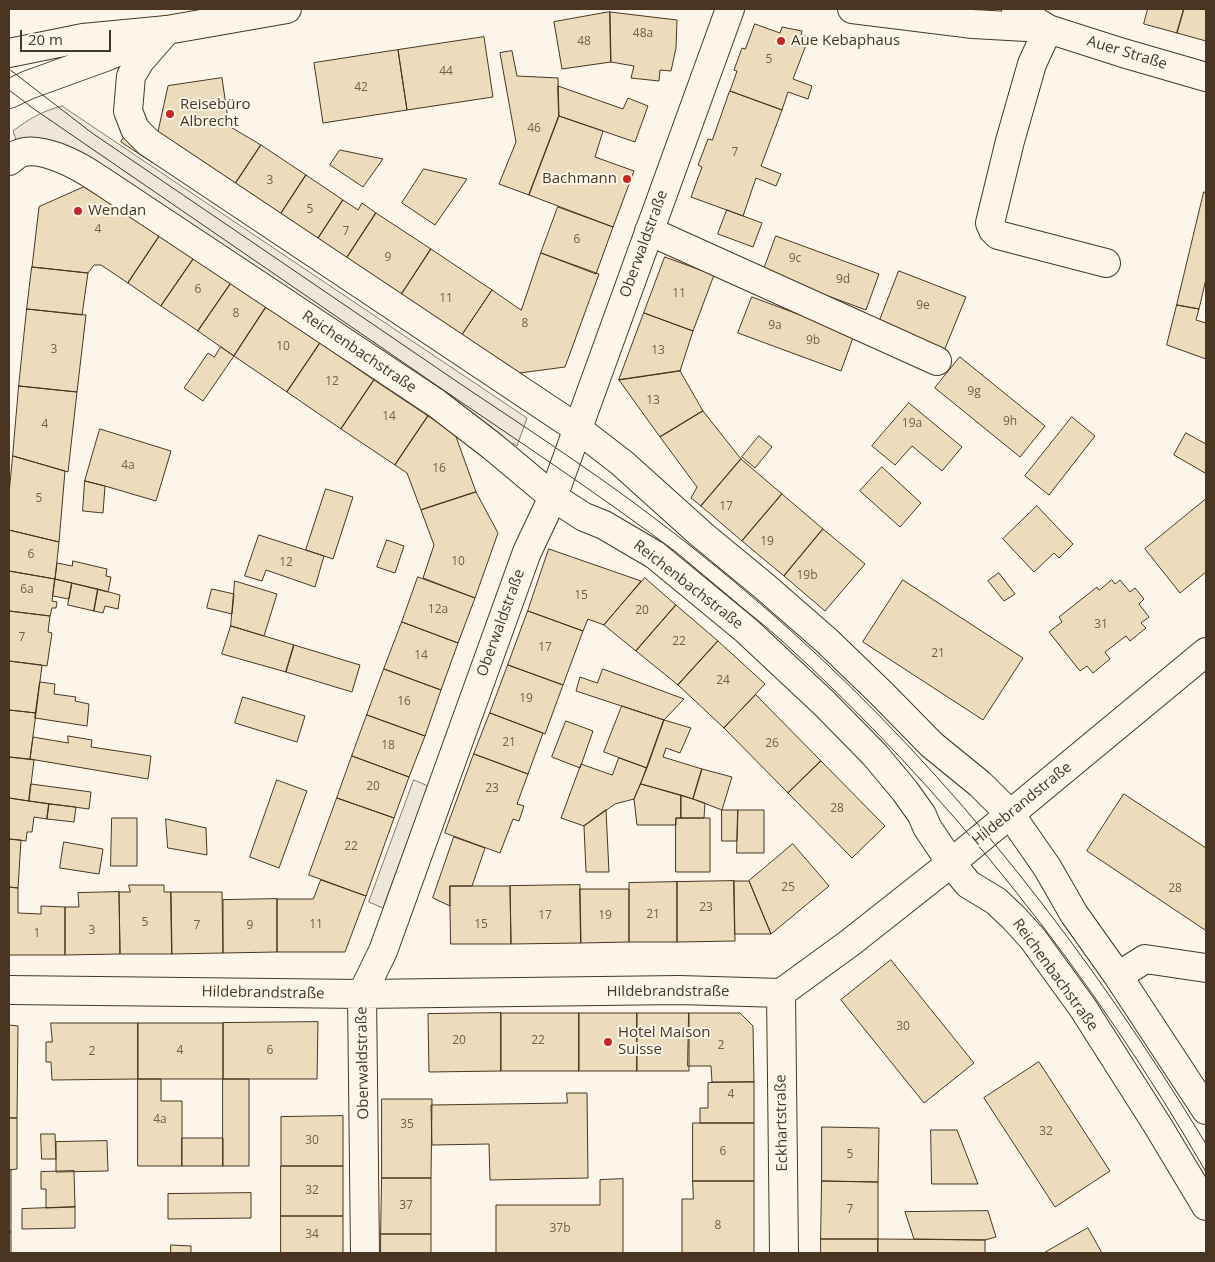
<!DOCTYPE html>
<html>
<head>
<meta charset="utf-8">
<style>
	body { margin:0 }
	#map { position:relative; width:1215px; height:1262px; overflow:hidden; background:#fbf6e9; font-family:"Open Sans",sans-serif }
	canvas { display:block }
	.frame { position:absolute; inset:0; border:10px solid #4a3520; pointer-events:none }
	.scale { position:absolute; left:20px; top:30px; width:91px; height:22px; box-sizing:border-box; border:2px solid #4a3520; border-top:0; padding-left:6px; font-size:15px; line-height:18px; white-space:nowrap; color:#4a3520; -webkit-text-stroke:4px #fbf6e9; paint-order:stroke }
</style>
</head>
<body>
<div id="map">
<canvas width="1215" height="1262"></canvas>
<div class="frame"></div>
<div class="scale">20 m</div>
</div>
<script>
const ctx = document.querySelector('canvas').getContext('2d');
ctx.lineJoin = 'round';
function paint(path, color) {
  ctx.fillStyle = color;
  ctx.fill(path, 'evenodd');
}
function stroke(path, color, width, dash) {
  ctx.strokeStyle = color;
  ctx.lineWidth = width;
  ctx.lineCap = dash ? 'butt' : 'round';
  ctx.setLineDash(dash || []);
  ctx.stroke(path);
}
function drawText(font, color, halo, rows, align = 'center') {
  ctx.font = font + ' "Open Sans",sans-serif';
  ctx.lineWidth = 4;
  ctx.setLineDash([]);
  ctx.textBaseline = 'middle';
  ctx.strokeStyle = halo;
  ctx.fillStyle = color;
  for (const [text, x, y, turn = 0] of rows) {
    ctx.save();
    ctx.translate(x, y);
    ctx.rotate((+turn || 0) * Math.PI / 180);
    ctx.textAlign = isNaN(turn) ? turn : align;
    if (halo) ctx.strokeText(text, 0, 0);
    ctx.fillText(text, 0, 0);
    ctx.restore();
  }
}
const green = new Path2D(`
	M62 106 527 418 517 446 513 443 510 452 64 145 30 138 16 140 13 131C29 119 42 111 62 106Z`);
const parking = new Path2D(`
	M414 780 428 786 383 908 369 902Z`);
const building = new Path2D(`
	M1148 9H1184L1177 33 1144 24Z
	M1184 9H1206V41L1177 33Z
	M610 12 677 20 676 48 671 71 660 70 659 81 631 78 634 66 611 62Z
	M610 12 611 62 562 69 554 22Z
	M755 24 780 33 782 27 802 31 801 35 809 37 793 79 812 86 808 99 788 92 782 110 730 91 737 71 734 70 742 48 745 49Z
	M484 37 493 97 407 110 398 50Z
	M398 50 407 110 323 123 314 63Z
	M512 51 517 76 558 78 559 116 529 195 499 184 516 142 500 53Z
	M222 78 229 126 261 145 233 187 157 136 168 86Z
	M558 86 623 109 628 98 648 106 635 142 559 116Z
	M730 91 782 110 761 166 781 174 776 186 756 178 743 216 691 197 702 167 698 165 708 139 712 140Z
	M559 116 603 131 595 157 634 171 613 227 529 195Z
	M125 136 157 157 153 163 121 142Z
	M261 145 306 175 278 218 233 187Z
	M340 150 383 159 363 187 330 165Z
	M424 169 467 179 435 225 402 203Z
	M306 175 343 200 315 243 278 218Z
	M84 187 160 235 128 283 101 265H94L88 273 32 267 39 207Z
	M1204 192 1206 193V279L1199 309 1177 305Z
	M343 200 358 210 362 203 376 213 344 262 315 243Z
	M558 207 613 227 596 274 541 253Z
	M727 210 762 223 753 247 718 234Z
	M376 213 431 249 399 298 344 262Z
	M160 235 194 258 161 306 128 283Z
	M776 236 879 274 866 310 763 272Z
	M431 249 492 290 459 339 399 298Z
	M541 253 599 274 565 367 512 374 459 339 492 290 521 310Z
	M665 257 714 275 693 331 644 313Z
	M194 258 231 283 198 331 161 306Z
	M32 267 88 273 82 315 27 309Z
	M899 271 966 297 944 351 878 325Z
	M231 283 266 307 234 356 198 331Z
	M752 297 854 335 841 371 738 333Z
	M1177 305 1199 309 1196 320 1206 323V359L1167 345Z
	M266 307 320 343 287 392 234 356Z
	M27 309 86 315 77 392 19 386Z
	M644 313 693 331 680 371 619 380Z
	M320 343 374 380 341 429 287 392Z
	M221 347 234 356 203 401 184 388 208 353 214 357Z
	M960 357 1045 426 1020 457 935 388Z
	M680 371 703 411 660 437 619 380Z
	M374 380 428 416 395 465 341 429Z
	M19 386 77 392 68 472 13 456Z
	M909 403 962 447 942 471 912 446 895 465 872 446Z
	M703 411 741 459 701 506 691 498 697 487 660 437Z
	M428 416 455 434 476 492 421 510 407 473 395 465Z
	M1072 417 1095 436 1049 495 1025 476Z
	M100 429 171 451 156 501 105 486 85 481Z
	M1186 433 1206 444V471L1205 473 1174 455Z
	M759 436 772 447 755 468 742 457Z
	M13 456 65 471 59 542 9 530V494Z
	M741 459 782 494 742 541 701 506Z
	M882 467 921 503 900 527 860 491Z
	M85 481 105 486 103 513 83 511Z
	M326 489 353 497 333 559 306 550Z
	M476 492 498 533 475 598 423 578 434 545 421 510Z
	M782 494 823 529 784 576 742 541Z
	M1206 499V572L1180 593 1145 549Z
	M1037 506 1073 544 1059 558 1054 553 1034 572 1003 539Z
	M823 529 865 564 825 611 784 576Z
	M9 530 59 542 55 579 9 571Z
	M259 535 324 556 315 587 266 570 262 581 245 576Z
	M387 540 404 546 395 573 377 567Z
	M549 549 641 581 604 625 588 619 583 631 528 611Z
	M73 561 107 569 106 576 111 577 108 592 55 579 57 563 72 566Z
	M9 571 55 579 52 601 57 602 56 608H52L50 616 9 611Z
	M999 573 1015 594 1004 601 988 581Z
	M418 577 475 598 458 643 402 622Z
	M645 578 676 605 636 651 604 625Z
	M55 579 72 583 69 599 53 596Z
	M903 580 1023 658 983 720 863 642Z
	M1112 580 1115 584 1120 580 1130 592 1135 588 1144 599 1139 604 1149 617 1141 623 1146 628 1130 641 1126 636 1105 652 1110 659 1093 673 1087 666 1080 671 1049 632 1062 622 1059 617 1097 587 1099 590Z
	M235 581 277 594 264 636 231 626Z
	M72 583 98 589 94 611 68 605Z
	M98 589 120 595 118 609 105 606 103 613 94 611Z
	M212 589 234 594 232 614 207 608Z
	M676 605 718 641 678 685 636 651Z
	M9 611 50 616 48 632 52 633 47 666 9 661Z
	M528 611 583 631 563 685 508 665Z
	M402 622 458 643 441 690 384 669Z
	M231 626 294 645 286 672 222 654Z
	M718 641 765 684 724 728 678 685Z
	M294 645 360 665 352 692 286 672Z
	M9 661 42 665 36 713 9 710Z
	M508 665 563 685 545 734 490 713Z
	M384 669 441 690 425 736 367 715Z
	M603 669 684 699 664 720 576 691 580 677 597 683Z
	M40 682 55 684 54 694 76 697 75 701 89 704 87 726 35 718Z
	M756 695 821 761 788 793 724 728Z
	M243 697 305 716 297 742 235 723Z
	M622 706 664 720 647 768 604 752Z
	M9 710 36 713 30 759 9 757Z
	M490 713 543 733 528 774 474 754Z
	M367 715 425 736 409 777 352 756Z
	M664 720 691 728 680 753 666 748 663 757 702 769 693 799 641 784Z
	M566 721 593 731 580 768 552 757Z
	M68 736 92 740 91 747 151 756 148 779 30 759 33 737 68 743Z
	M474 754 528 774 517 804 524 806 519 821 513 819 500 853 445 833Z
	M352 756 409 777 394 818 337 798Z
	M9 757 34 760 29 801 9 798Z
	M619 758 647 768 634 799 615 804 584 826 561 818 581 764 612 775Z
	M821 761 885 826 852 858 788 793Z
	M702 769 732 777 722 810 693 799Z
	M277 780 307 791 279 868 250 857Z
	M31 784 91 792 89 809 29 801Z
	M641 784 681 795V818H676V825H637L634 799Z
	M1124 794 1206 848V928L1205 930 1087 851Z
	M681 795 705 803 704 818H681Z
	M9 798 49 804 47 819 34 817 32 832H27L26 841 9 839Z
	M337 798 394 818 366 896 309 875Z
	M49 804 76 807 74 822 47 819Z
	M606 810 609 872H586L584 826Z
	M722 810H738L737 841H722Z
	M738 810H764V853H737Z
	M112 818H137V866H111Z
	M676 818H710V872H676Z
	M166 819 206 828 207 855 168 848Z
	M454 837 485 848 472 886H450V906L433 898Z
	M9 839 21 840 18 888 9 887Z
	M64 842 103 849 99 874 60 868Z
	M793 844 829 886 771 934 749 881Z
	M321 880 366 896 345 952H277V899H313Z
	M734 881H749L771 934H735Z
	M734 881 735 941 677 942V882Z
	M677 882V942H629V883Z
	M129 885H164V892H171L172 954H120L119 892H130Z
	M580 885 581 943 511 944 510 886Z
	M450 886H510L511 944H451Z
	M9 887 18 888V913L41 914V906L65 907V955H9Z
	M580 889H629V942L581 943Z
	M119 892 120 954 65 955V907H79L78 893Z
	M171 892H222L223 953 172 954Z
	M277 899V952L223 953V900Z
	M891 960 974 1063 924 1103 841 1000Z
	M501 1013H579V1071H501Z
	M501 1013V1071L429 1072 428 1014Z
	M579 1013H637V1071H579Z
	M637 1013H689V1071H637Z
	M689 1013H740L753 1026 754 1082H712L711 1066H688Z
	M318 1022 317 1079H223V1023Z
	M51 1023H138V1079L52 1080 51 1062H46V1042H52Z
	M138 1023H223V1079H138Z
	M9 1025 18 1026 17 1118H9Z
	M1039 1062 1110 1171 1055 1207 984 1098Z
	M138 1079H161V1101H182V1166H138Z
	M223 1079H249V1166H223Z
	M754 1082V1123H700V1108H708V1083Z
	M567 1093H587L588 1178 490 1180 489 1144 432 1145 431 1105 567 1103Z
	M382 1099H432L431 1178H382Z
	M343 1116V1166H281V1117Z
	M9 1118H17V1169L9 1170Z
	M693 1123H754V1181H693Z
	M822 1127 879 1128 878 1182 822 1181Z
	M931 1130H957L978 1184H932Z
	M41 1134H55L56 1159H42Z
	M182 1138H223V1166H182Z
	M107 1141 108 1171 56 1172V1142Z
	M281 1166H343V1216H281Z
	M9 1170H11V1232H9Z
	M74 1171 75 1207 46 1208V1189H41V1172Z
	M382 1178H431V1234H381Z
	M623 1179V1253H496V1205H600V1180Z
	M693 1181H754V1253H682V1199H693Z
	M822 1181 878 1182V1239H821Z
	M251 1193V1218L168 1219V1194Z
	M75 1207V1228L22 1229V1209Z
	M988 1211 996 1237 985 1240 914 1239 905 1212Z
	M281 1216H343V1253H281Z
	M1088 1228 1102 1253H1044Z
	M9 1232H11V1253H9Z
	M381 1234H431V1253H381Z
	M821 1239H878V1253H821Z
	M878 1239 985 1240V1253H878Z
	M171 1245 191 1246V1253H171Z`);
const minor = new Path2D(`
	M852 9 973 24 1044 28
	M1016 9 1048 29 1123 53 1206 77
	M1048 29 1032 64 1010 141 990 223 993 230 998 235 1106 263
	M167 30 140 61 131 76 128 111 135 129 148 142 578 429 622 463 702 535 764 586 827 641 881 693 932 745 980 784 1001 805 1017 824 1047 867 1074 914 1118 976 1206 1110
	M9 161C12 159 15 156 18 154 39 144 77 165 94 176L436 403 492 446 553 497 584 517 604 525 655 555 746 630 824 703 875 755 905 791 922 815 927 827 951 863 968 884 996 901 1013 917 1033 939 1083 1008 1158 1126 1206 1206
	M649 231 937 361
	M1118 976 1145 959 1206 968
	M9 990 362 994 679 990 781 993 851 942 951 863 1206 652
	M781 993 784 1253
	M365 1253 362 994 383 951 527 552 553 497 730 9`);
const major = new Path2D(`
	M9 53 83 38 167 30 287 9
	M9 94 28 85 108 56 147 39`);
const tram = new Path2D(`
	M9 69 92 133C214 216 336 299 459 383 520 424 582 464 641 508 692 546 742 587 789 629 956 779 1090 953 1206 1144
	M9 90 34 109C175 206 317 303 458 400 532 450 605 499 676 552 697 569 717 587 738 604 752 616 767 627 781 640 948 791 1094 977 1206 1172`);
const markers = [
	[781,41,5,"#c62828"],
	[170,114,5,"#c62828"],
	[627,179,5,"#c62828"],
	[78,211,5,"#c62828"],
	[608,1042,5,"#c62828"]
];
const numberNames = [
	["48a",643,34],
	["48",584,42],
	["5",769,60],
	["44",446,72],
	["42",361,88],
	["46",534,129],
	["7",735,153],
	["3",270,181],
	["5",310,210],
	["4",98,230],
	["7",346,232],
	["6",577,240],
	["9",388,258],
	["9c",795,259],
	["9d",843,280],
	["6",198,290],
	["11",679,294],
	["11",446,299],
	["9e",923,306],
	["8",236,314],
	["8",525,324],
	["9a",775,326],
	["9b",813,341],
	["10",283,347],
	["3",54,350],
	["13",658,351],
	["12",332,382],
	["9g",974,392],
	["13",653,401],
	["14",389,417],
	["9h",1010,422],
	["19a",912,424],
	["4",45,425],
	["4a",128,466],
	["16",439,469],
	["5",39,499],
	["17",726,507],
	["19",767,542],
	["6",31,555],
	["10",458,562],
	["12",286,563],
	["19b",807,576],
	["6a",27,590],
	["15",581,596],
	["12a",438,610],
	["20",642,611],
	["31",1101,625],
	["7",22,638],
	["22",679,642],
	["17",545,648],
	["21",938,654],
	["14",421,656],
	["24",723,681],
	["19",526,699],
	["16",404,702],
	["21",509,743],
	["26",772,744],
	["18",388,746],
	["20",373,787],
	["23",492,789],
	["28",837,809],
	["22",351,847],
	["25",788,888],
	["28",1175,889],
	["23",706,908],
	["21",653,915],
	["17",545,916],
	["19",605,916],
	["5",145,923],
	["11",316,925],
	["15",481,925],
	["7",197,926],
	["9",250,926],
	["3",92,931],
	["1",37,934],
	["30",903,1027],
	["20",459,1041],
	["22",538,1041],
	["2",721,1046],
	["4",180,1051],
	["6",270,1051],
	["2",92,1052],
	["4",731,1095],
	["4a",160,1120],
	["35",407,1125],
	["32",1046,1132],
	["30",312,1141],
	["6",723,1152],
	["5",850,1155],
	["32",312,1191],
	["37",406,1206],
	["7",850,1210],
	["8",718,1226],
	["37b",560,1229],
	["34",312,1235]
];
const poiNames = [
	["Aue Kebaphaus",791,41],
	["Reisebüro",180,105],
	["Albrecht",180,122],
	["Bachmann",617,179,"right"],
	["Wendan",88,211],
	["Hotel Maison",618,1033],
	["Suisse",618,1050]
];
const streetNames = [
	["Auer Straße",1127,53,17],
	["Oberwaldstraße",644,244,-70],
	["Reichenbachstraße",359,352,34],
	["Reichenbachstraße",688,585,38],
	["Oberwaldstraße",501,623,-70],
	["Hildebrandstraße",1022,804,-39],
	["Reichenbachstraße",1055,975,54],
	["Hildebrandstraße",668,992],
	["Hildebrandstraße",263,993,1],
	["Oberwaldstraße",363,1063,-91],
	["Eckhartstraße",782,1123,-91]
];
paint(green, '#ede6d9');
stroke(green, '#887966', 1);
paint(parking, '#ede7d9');
stroke(parking, '#887966', 1);
paint(building, '#ecdcbc');
stroke(building, '#4a3520', 1);
stroke(minor, '#4a3520', 30);
stroke(major, '#4a3520', 30);
stroke(minor, '#fbf6e9', 28);
stroke(major, '#fbf6e9', 28);
stroke(tram, '#4a3520', 1);
for (const [x, y, r, color] of markers) {
  const dot = new Path2D();
  dot.arc(x, y, r, 0, 2 * Math.PI);
  ctx.fillStyle = color;
  ctx.fill(dot);
  stroke(dot, '#fbf6e9', 2);
}
drawText('12px', '#725f47', null, numberNames);
drawText('15px', '#4a3520', '#fbf6e9', poiNames, 'left');
drawText('15px', '#4a3520', '#fbf6e9', streetNames);
</script>
</body>
</html>
